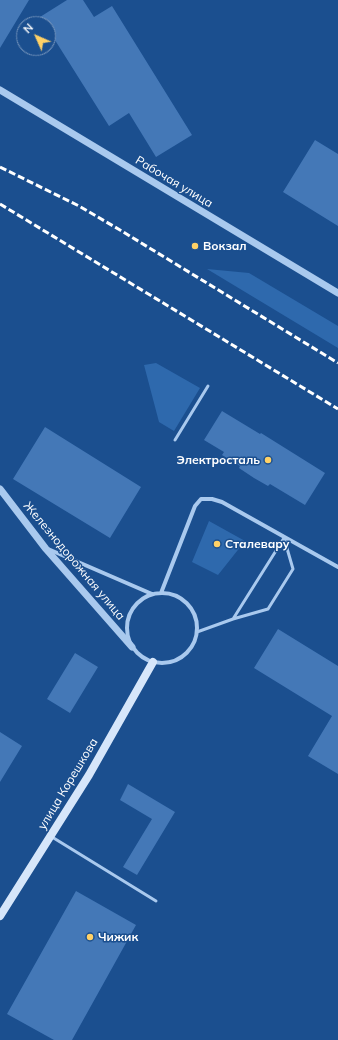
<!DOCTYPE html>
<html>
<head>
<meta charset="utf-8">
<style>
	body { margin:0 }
	#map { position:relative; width:338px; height:1040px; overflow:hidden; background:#1b4f8f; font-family:Mulish,sans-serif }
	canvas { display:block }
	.north { position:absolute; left:16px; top:16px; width:40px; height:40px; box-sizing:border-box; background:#1b4f8f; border:1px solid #7695bc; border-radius:50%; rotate:315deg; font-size:11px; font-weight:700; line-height:16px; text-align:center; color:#fff }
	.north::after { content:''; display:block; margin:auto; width:14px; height:18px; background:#ffd166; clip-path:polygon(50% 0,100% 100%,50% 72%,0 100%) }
</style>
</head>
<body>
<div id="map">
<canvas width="338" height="1040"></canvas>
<div class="north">N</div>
</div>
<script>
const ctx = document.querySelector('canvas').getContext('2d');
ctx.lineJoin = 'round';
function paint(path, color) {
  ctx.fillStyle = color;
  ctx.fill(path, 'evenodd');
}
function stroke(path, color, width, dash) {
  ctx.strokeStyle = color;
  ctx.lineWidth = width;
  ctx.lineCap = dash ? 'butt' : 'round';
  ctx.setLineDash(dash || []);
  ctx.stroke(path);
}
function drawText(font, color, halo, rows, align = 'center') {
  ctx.font = font + ' Mulish,sans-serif';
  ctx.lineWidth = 3;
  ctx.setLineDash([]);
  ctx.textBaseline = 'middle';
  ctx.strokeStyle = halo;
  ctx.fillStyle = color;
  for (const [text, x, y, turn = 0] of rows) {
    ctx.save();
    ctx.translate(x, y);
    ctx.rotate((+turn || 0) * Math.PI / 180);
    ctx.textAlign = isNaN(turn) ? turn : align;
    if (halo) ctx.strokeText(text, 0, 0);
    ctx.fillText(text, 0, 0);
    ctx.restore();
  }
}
const green = new Path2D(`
	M207 269 249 273 338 326V348Z
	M156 363 200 388 174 431 159 422 144 365Z
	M209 521 245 541 218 575 192 562Z`);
const building = new Path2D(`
	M0 0H29L0 48Z
	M67 0H83L94 17 112 6 192 135 156 157 129 113 109 126 48 29V24H45L40 17Z
	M315 140 338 154V226L283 192Z
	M222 411 260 434 261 433 325 473 305 505 270 484 268 486 254 478 239 468 240 466 222 455 224 452 204 440Z
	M45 427 141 487 110 538 13 479Z
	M278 629 338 666V774L308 756 332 716 254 668Z
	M75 653 98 667 70 713 47 699Z
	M0 732 22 746 0 782Z
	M128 784 175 812 137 875 123 867 152 819 120 800Z
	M76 891 136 925 72 1040H54L7 1014Z`);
const service = new Path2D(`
	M175 440 208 386
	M233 619 284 538
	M197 632 233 619 268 609 293 569 284 538
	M52 837 156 901`);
const minor = new Path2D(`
	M48 549 152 594
	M161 593 195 506 201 499H212L222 502 338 567
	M127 628a35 35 0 1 1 70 0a35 35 0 1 1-70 0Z`);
const tertiary = new Path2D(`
	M0 90 338 293
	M0 489 46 549 132 647`);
const secondary = new Path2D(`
	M0 916 89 775 153 662`);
const rail = new Path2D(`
	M0 167 79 206 120 230 338 363
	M0 204 338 409`);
const markers = [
	[195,246,4,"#ffd166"],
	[268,460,4,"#ffd166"],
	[217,544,4,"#ffd166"],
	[90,937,4,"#ffd166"]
];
const streetNames = [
	["Рабочая улица",174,182,31],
	["Железнодорожная улица",74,561,50],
	["улица Корешкова",68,784,-59]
];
const poiNames = [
	["Вокзал",203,246],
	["Электросталь",260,460,"right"],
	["Сталевару",225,544],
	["Чижик",98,937]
];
paint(green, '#2e69ad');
paint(building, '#4478b7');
stroke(service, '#a9c9ee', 3);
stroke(minor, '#a9c9ee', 4);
stroke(tertiary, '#a9c9ee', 7);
stroke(secondary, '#d6e6fa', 8);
stroke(rail, '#fff', 3, [7, 3]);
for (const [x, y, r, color] of markers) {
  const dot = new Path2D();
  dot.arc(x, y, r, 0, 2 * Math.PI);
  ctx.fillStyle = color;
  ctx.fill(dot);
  stroke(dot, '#1b4f8f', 1.5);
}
drawText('12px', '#fff', '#1b4f8f', streetNames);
drawText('bold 12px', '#fff', '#1b4f8f', poiNames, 'left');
</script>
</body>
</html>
